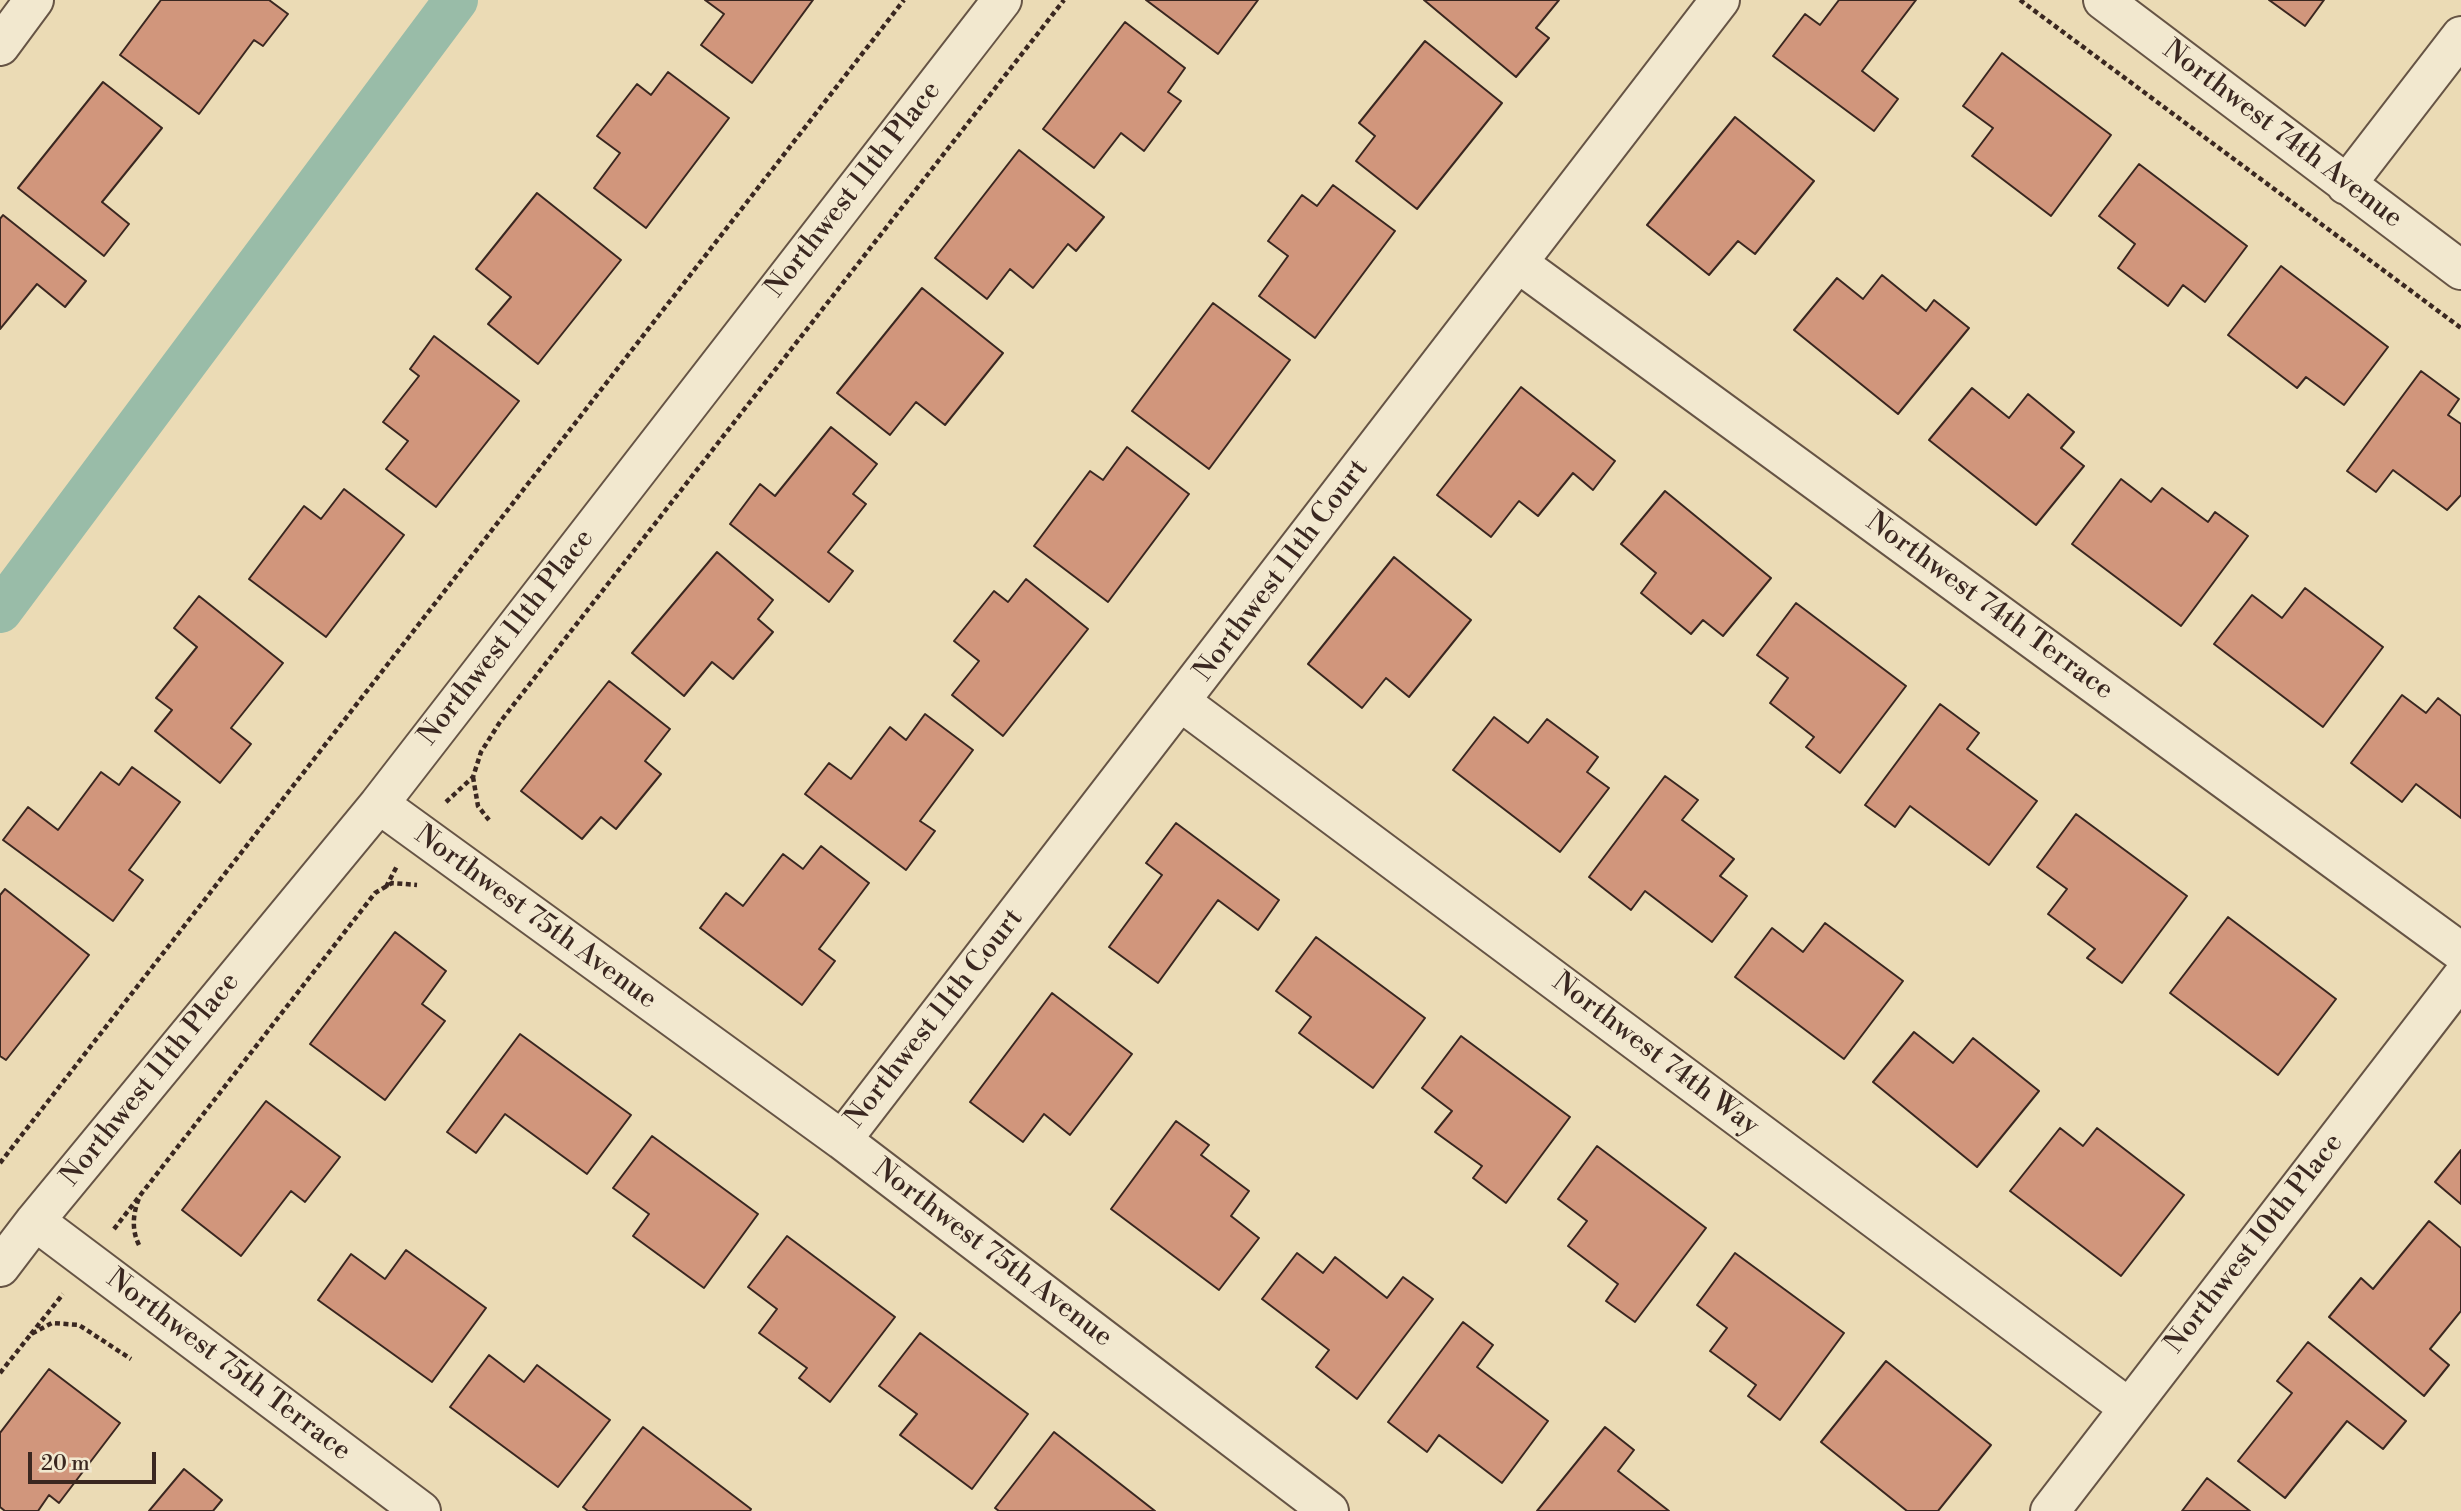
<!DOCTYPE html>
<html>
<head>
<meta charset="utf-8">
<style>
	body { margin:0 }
	#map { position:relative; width:2461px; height:1511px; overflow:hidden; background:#ebdbb5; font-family:"Libre Bodoni",serif }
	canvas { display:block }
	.scale { position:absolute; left:28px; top:1452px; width:128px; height:32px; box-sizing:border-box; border:4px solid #3a2720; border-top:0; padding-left:9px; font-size:21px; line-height:24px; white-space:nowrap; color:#3a2720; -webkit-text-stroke:5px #f2e8cf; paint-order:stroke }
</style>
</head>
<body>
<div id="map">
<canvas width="2461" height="1511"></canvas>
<div class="scale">20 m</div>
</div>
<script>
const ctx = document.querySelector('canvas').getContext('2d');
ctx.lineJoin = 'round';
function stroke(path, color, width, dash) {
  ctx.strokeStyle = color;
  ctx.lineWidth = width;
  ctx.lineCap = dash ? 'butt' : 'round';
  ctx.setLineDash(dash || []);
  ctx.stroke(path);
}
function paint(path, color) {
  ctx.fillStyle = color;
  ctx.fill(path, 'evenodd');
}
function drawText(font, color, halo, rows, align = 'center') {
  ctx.font = font + ' "Libre Bodoni",serif';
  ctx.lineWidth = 5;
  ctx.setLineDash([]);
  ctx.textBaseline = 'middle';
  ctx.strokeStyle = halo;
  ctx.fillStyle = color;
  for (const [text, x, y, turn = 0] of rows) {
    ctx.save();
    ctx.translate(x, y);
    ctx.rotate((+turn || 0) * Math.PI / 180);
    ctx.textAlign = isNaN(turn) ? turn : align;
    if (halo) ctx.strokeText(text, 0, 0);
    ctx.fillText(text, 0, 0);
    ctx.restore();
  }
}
const canal = new Path2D(`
	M0 611 456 0`);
const building = new Path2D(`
	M161 0H269L288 14 263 46 254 40 199 114 120 55Z
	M705 0H813L752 83 701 45 724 14Z
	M1146 0H1258L1218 54Z
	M1424 0H1559L1536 28 1549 38 1516 77Z
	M1839 0H1916L1862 71 1898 99 1874 131 1773 56 1805 14 1820 25Z
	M2269 0H2324L2305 26Z
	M1125 22 1185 68 1168 92 1181 101 1144 151 1121 133 1094 168 1043 129Z
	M1425 41 1502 103 1417 209 1356 161 1375 136 1359 123Z
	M2002 53 2111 135 2051 216 1972 156 1993 128 1963 106Z
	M668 72 729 118 646 228 594 188 620 153 597 136 637 84 651 95Z
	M103 82 162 128 102 202 129 224 104 256 18 188Z
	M1735 117 1814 181 1755 254 1738 241 1709 275 1647 225Z
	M1019 150 1104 217 1076 251 1068 244 1033 288 1010 269 987 299 935 258Z
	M2139 164 2247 246 2205 302 2183 285 2168 306 2118 268 2135 244 2099 216Z
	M1333 185 1395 231 1315 338 1259 296 1288 256 1268 241 1302 195 1317 206Z
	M537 193 621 260 538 364 488 324 511 297 476 269Z
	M3 215 86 281 65 307 37 284 0 329V219Z
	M2281 266 2388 347 2344 405 2306 377 2297 388 2228 335Z
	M1882 275 1926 311 1934 300 1969 328 1898 414 1794 330 1837 278 1863 299Z
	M922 288 1003 353 945 425 916 402 890 435 837 393Z
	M1213 303 1290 360 1209 469 1132 411Z
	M434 336 519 401 436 507 386 469 408 441 383 422 419 376 410 369Z
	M2421 371 2459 399 2448 415 2461 424V495L2447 510 2393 470 2376 492 2347 471Z
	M1521 387 1615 461 1593 490 1573 473 1538 516 1519 501 1491 537 1437 495Z
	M1972 388 2009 418 2028 394 2074 432 2061 448 2084 466 2036 525 1929 440Z
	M831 427 877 464 853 494 866 504 828 552 853 571 829 602 730 524 760 484 775 496Z
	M1127 447 1189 494 1108 602 1034 546 1090 471 1103 480Z
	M2121 479 2151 502 2162 488 2208 522 2215 512 2248 536 2181 626 2072 544Z
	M344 489 404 535 326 637 249 579 304 506 321 519Z
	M1665 491 1771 578 1723 636 1703 620 1691 634 1641 593 1656 573 1621 544Z
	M717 552 773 600 758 619 773 632 733 679 712 662 684 696 632 653Z
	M1394 557 1471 620 1409 697 1386 678 1362 708 1308 664Z
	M1026 579 1088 629 1003 736 952 695 979 661 954 641 994 591 1008 602Z
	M2305 588 2383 647 2323 727 2214 644 2252 595 2282 618Z
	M199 596 283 663 231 728 251 744 220 783 155 731 172 710 156 698 197 647 174 628Z
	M1796 603 1906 686 1840 773 1806 747 1814 737 1770 703 1788 678 1757 655Z
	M609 681 670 729 645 761 661 774 616 829 601 817 582 839 521 791Z
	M2402 695 2426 713 2438 698 2461 716V818L2416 784 2402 802 2351 763Z
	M1940 704 1979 733 1967 749 2037 801 1989 865 1910 806 1895 827 1865 805Z
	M925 714 973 750 920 821 935 831 906 870 805 794 829 763 851 779 890 727 906 740Z
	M1494 717 1528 743 1547 719 1598 757 1587 772 1609 788 1560 852 1453 770Z
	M132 767 180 802 129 870 143 880 113 921 3 840 28 807 58 830 101 772 119 785Z
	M1665 776 1698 800 1682 820 1734 859 1720 876 1747 896 1712 942 1645 891 1631 910 1589 877Z
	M2076 814 2187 896 2122 983 2087 958 2095 949 2048 914 2067 889 2037 867Z
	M1176 823 1279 900 1258 930 1218 900 1158 983 1109 947 1162 875 1146 863Z
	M821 846 869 883 819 949 835 961 802 1005 700 928 726 893 743 906 783 854 803 869Z
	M5 889 89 955 6 1060 0 1056V895Z
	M2228 917 2336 999 2278 1075 2170 993Z
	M1825 923 1903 981 1844 1059 1735 977 1772 928 1803 952Z
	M395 932 446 971 422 1004 445 1021 385 1100 310 1044Z
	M1316 937 1425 1018 1373 1088 1299 1033 1311 1017 1276 991Z
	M1052 993 1132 1054 1070 1135 1044 1114 1023 1142 970 1102Z
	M1914 1032 1953 1063 1973 1038 2039 1091 1977 1167 1873 1082Z
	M520 1034 631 1115 587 1174 505 1114 476 1153 447 1132Z
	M1461 1036 1570 1117 1506 1203 1473 1178 1482 1166 1435 1132 1452 1111 1422 1088Z
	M266 1101 340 1157 305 1202 291 1191 241 1256 182 1210Z
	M1176 1121 1209 1145 1201 1155 1249 1191 1231 1216 1259 1238 1219 1290 1111 1209Z
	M2060 1128 2083 1146 2097 1128 2184 1195 2121 1276 2010 1191Z
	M652 1136 758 1214 704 1288 633 1236 649 1214 613 1188Z
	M1597 1146 1706 1228 1635 1322 1606 1301 1618 1284 1568 1246 1587 1221 1558 1199Z
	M2461 1150V1204L2435 1182Z
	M2429 1221 2461 1248V1311L2430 1349 2449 1365 2424 1396 2329 1317 2361 1278 2373 1289Z
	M787 1236 895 1317 830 1402 799 1378 807 1368 759 1333 777 1309 748 1287Z
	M406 1250 486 1308 432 1382 318 1300 351 1254 385 1279Z
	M1297 1253 1323 1273 1335 1257 1387 1298 1403 1277 1433 1299 1357 1399 1316 1367 1329 1350 1262 1299Z
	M1735 1253 1844 1333 1780 1420 1748 1396 1756 1385 1710 1351 1727 1328 1697 1305Z
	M1463 1322 1493 1345 1477 1367 1548 1421 1502 1483 1439 1435 1427 1452 1388 1422Z
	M920 1333 1028 1414 972 1489 900 1435 917 1414 879 1386Z
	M2308 1342 2406 1421 2383 1449 2347 1421 2285 1498 2238 1461 2292 1393 2277 1381Z
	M489 1355 524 1382 537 1365 610 1420 558 1487 450 1407Z
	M1886 1361 1991 1445 1938 1511H1907L1821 1442Z
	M49 1369 120 1423 59 1503 49 1495 38 1511H5L0 1507V1433Z
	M643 1427 751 1509 750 1511H588L583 1507Z
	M1605 1427 1634 1450 1618 1471 1669 1511H1537Z
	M1054 1432 1155 1511H999L995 1508Z
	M184 1469 222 1500 213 1511H149Z
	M2207 1478 2250 1511H2182Z`);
const path = new Path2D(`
	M2020 0 2461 328
	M473 777 478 806 489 820
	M446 802 473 777 481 752 500 722 1064 0
	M386 887 397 866
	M0 1163 904 0
	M114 1229 375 893 392 883 417 885
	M139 1245C131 1229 133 1212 140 1196
	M31 1334 63 1294
	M0 1373 31 1334 52 1323 79 1325 131 1359`);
const minor = new Path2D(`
	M2103 0 2461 270
	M0 46 34 0
	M2346 185 2461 36
	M1518 263 2461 952
	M1181 702 2129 1408
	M379 804 842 1140 1329 1511
	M842 1140 1720 0
	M35 1221 421 1511
	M0 1267 35 1221 379 804 1002 0
	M2050 1511 2461 978`);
const streetNames = [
	["Northwest 74th Avenue",2282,135,37],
	["Northwest 11th Place",854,190,-52],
	["Northwest 11th Court",1282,571,-53],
	["Northwest 74th Terrace",1989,607,36],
	["Northwest 11th Place",507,638,-52],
	["Northwest 75th Avenue",535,918,36],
	["Northwest 11th Court",935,1019,-52],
	["Northwest 74th Way",1655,1055,37],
	["Northwest 11th Place",151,1080,-51],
	["Northwest 10th Place",2255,1244,-52],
	["Northwest 75th Avenue",992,1254,37],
	["Northwest 75th Terrace",228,1366,37]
];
stroke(canal, '#99bca8', 44);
paint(building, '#d1967c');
stroke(building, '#3a2720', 2);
stroke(minor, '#665445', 42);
stroke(path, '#3a2720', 4.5, [5, 3.5]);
stroke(minor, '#f2e8cf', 38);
drawText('28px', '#3a2720', '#f2e8cf', streetNames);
</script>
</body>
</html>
